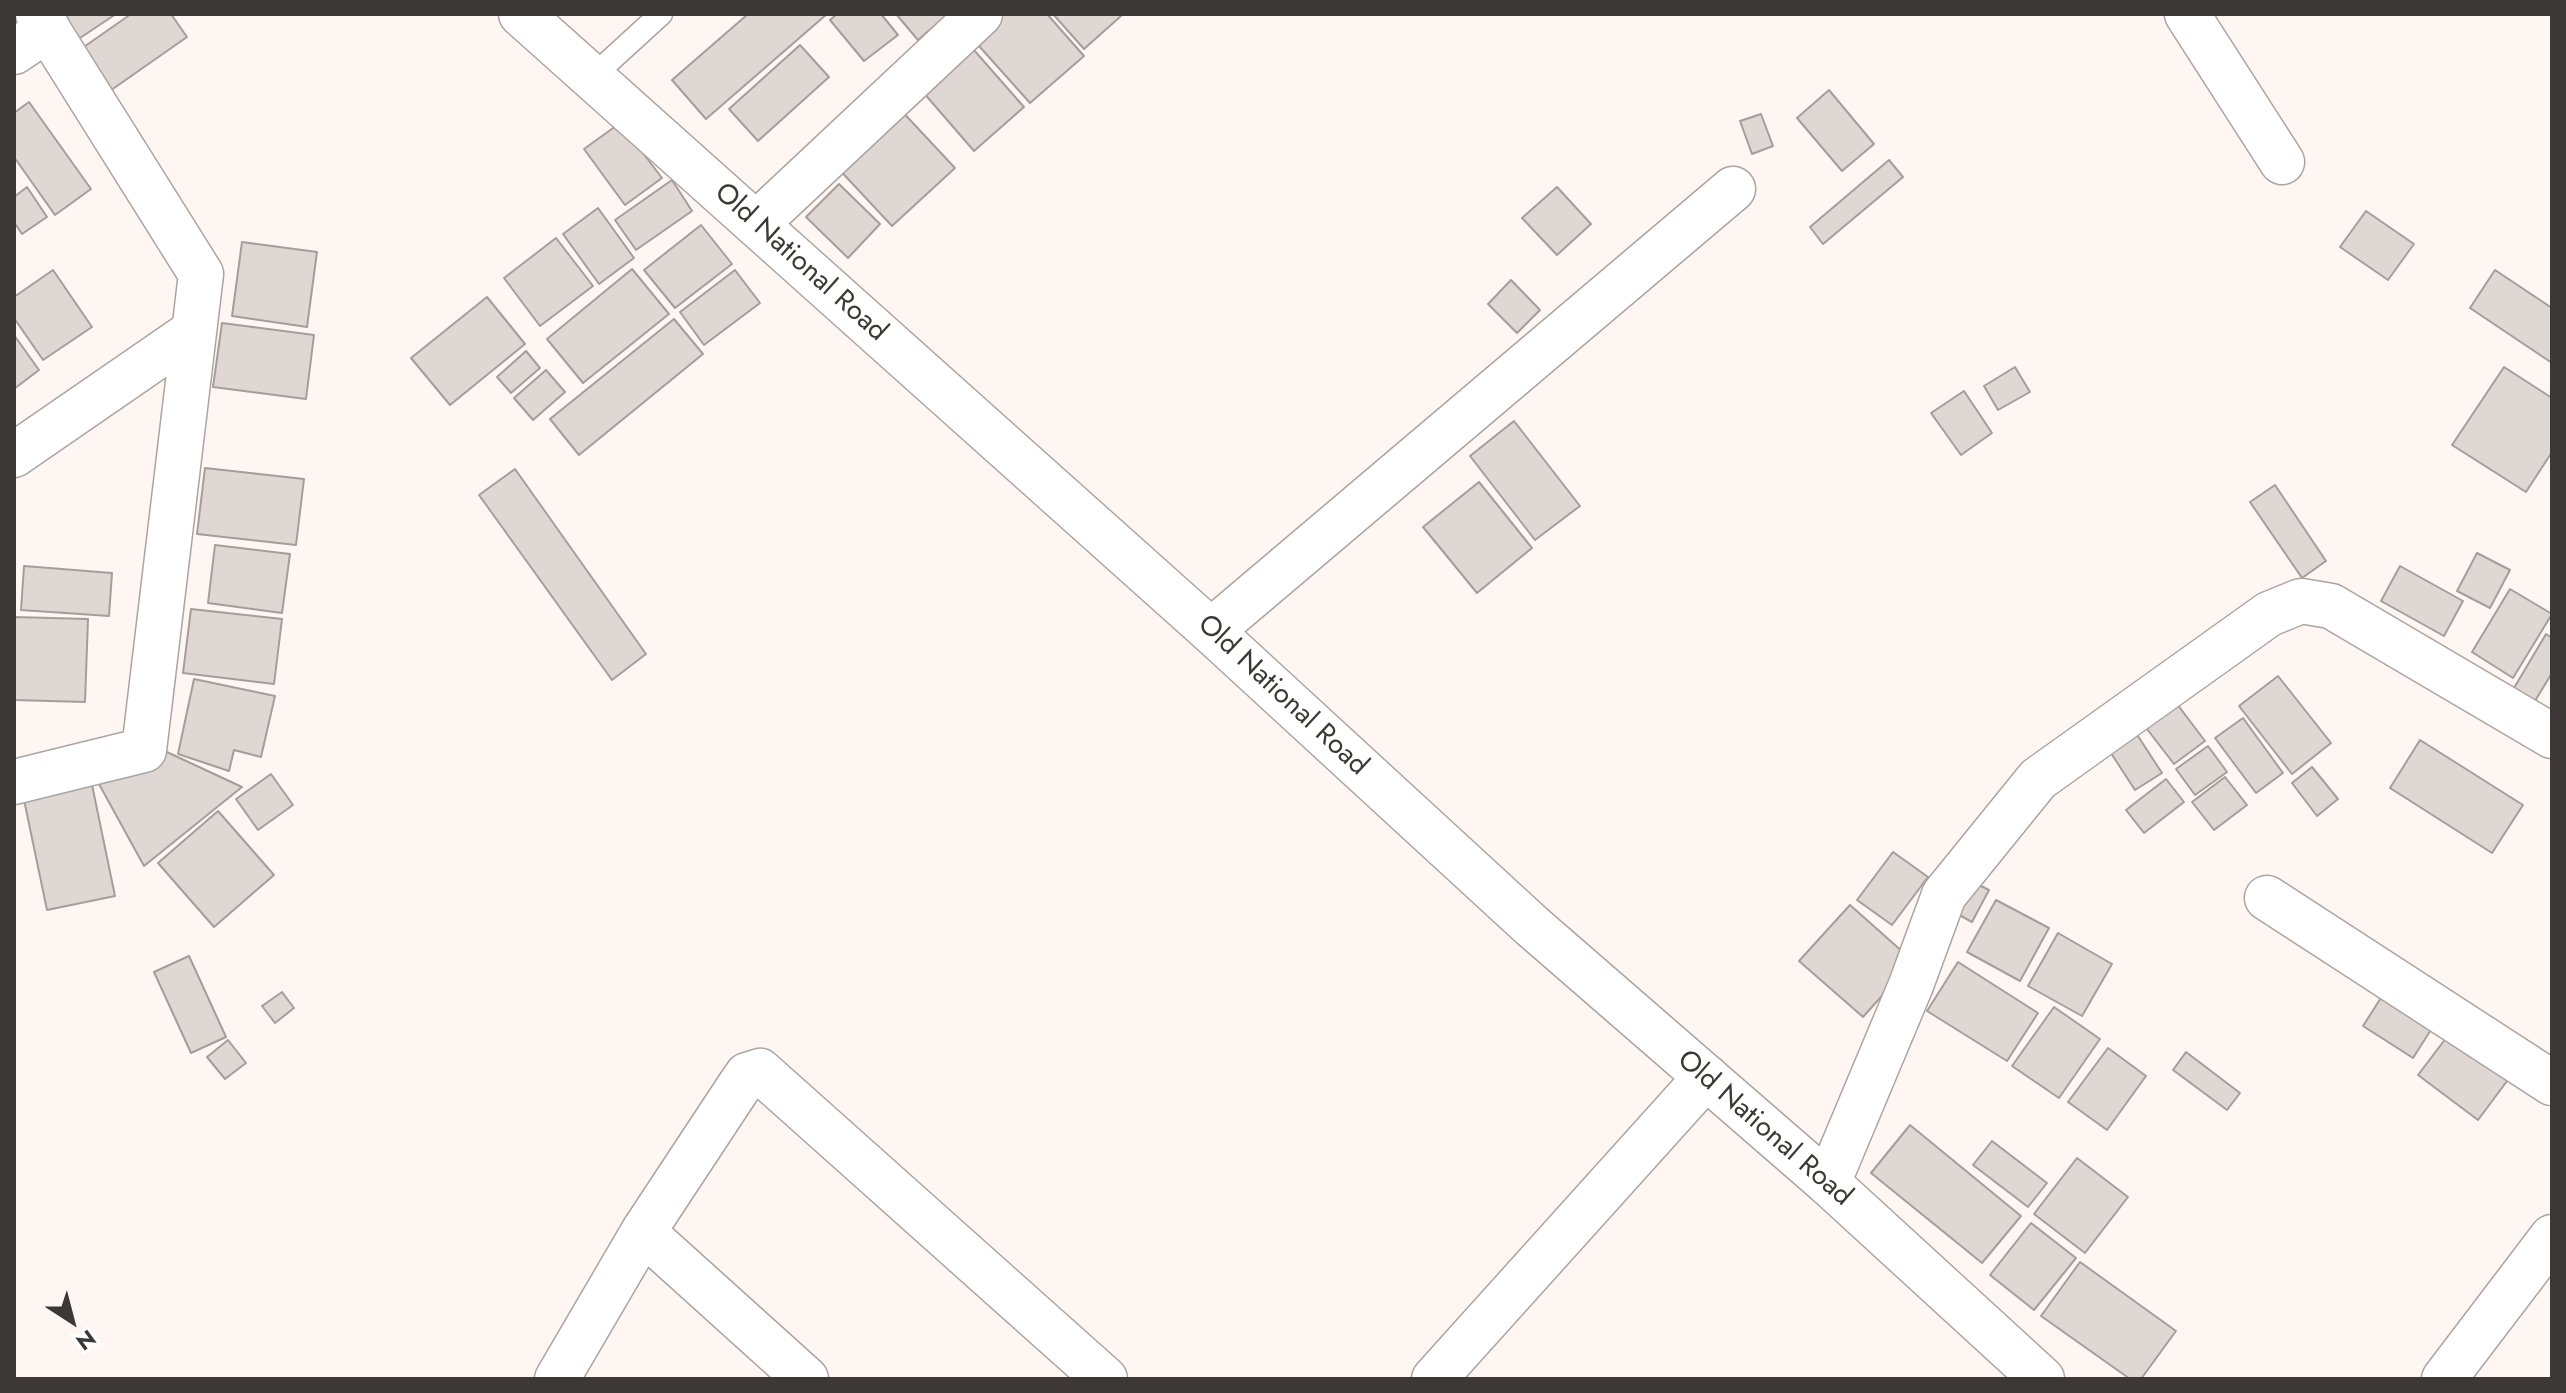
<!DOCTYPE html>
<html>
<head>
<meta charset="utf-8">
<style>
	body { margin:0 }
	#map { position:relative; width:2566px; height:1393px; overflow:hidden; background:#fef6f3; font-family:Jost,sans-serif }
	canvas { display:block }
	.frame { position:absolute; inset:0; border:16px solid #3b3836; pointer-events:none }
	.north { position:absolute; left:32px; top:1281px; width:80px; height:80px; -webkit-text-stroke:6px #fff; paint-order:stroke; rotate:144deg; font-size:22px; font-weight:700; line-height:32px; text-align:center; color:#3b3836 }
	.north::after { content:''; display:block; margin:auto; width:28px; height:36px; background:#3b3836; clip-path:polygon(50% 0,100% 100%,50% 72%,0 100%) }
</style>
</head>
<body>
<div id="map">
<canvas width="2566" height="1393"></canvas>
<div class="frame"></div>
<div class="north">N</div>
</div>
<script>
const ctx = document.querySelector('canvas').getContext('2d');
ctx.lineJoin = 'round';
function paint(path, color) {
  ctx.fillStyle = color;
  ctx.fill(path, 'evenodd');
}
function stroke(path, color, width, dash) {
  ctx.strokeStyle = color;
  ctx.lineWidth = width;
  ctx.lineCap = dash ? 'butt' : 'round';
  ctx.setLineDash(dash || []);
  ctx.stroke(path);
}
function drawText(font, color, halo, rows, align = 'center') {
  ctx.font = font + ' Jost,sans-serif';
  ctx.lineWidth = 8;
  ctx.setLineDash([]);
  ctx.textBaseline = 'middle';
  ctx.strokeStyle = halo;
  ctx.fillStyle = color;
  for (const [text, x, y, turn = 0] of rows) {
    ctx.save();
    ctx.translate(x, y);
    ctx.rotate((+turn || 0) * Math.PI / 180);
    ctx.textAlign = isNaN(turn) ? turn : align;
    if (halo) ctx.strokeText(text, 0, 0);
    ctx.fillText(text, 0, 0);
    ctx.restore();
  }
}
const building = new Path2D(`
	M60 14H116L77 40Z
	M131 14H171L187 37 107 93 78 51Z
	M748 14H827L706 119 672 80Z
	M837 14H881L898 35 864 61 830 20Z
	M896 14H945L946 16 918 40Z
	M997 14H1047L1084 56 1030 103 971 37Z
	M1053 14H1119L1121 16 1084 49Z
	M966 41 1024 107 974 151 916 84Z
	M800 45 829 77 758 141 729 109Z
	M1829 90 1874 144 1842 171 1797 118Z
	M29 102 91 189 55 215 14 157V113Z
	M897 106 955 168 892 226 835 165Z
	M1761 114 1773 146 1752 154 1740 121Z
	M620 123 662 178 625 205 584 149Z
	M1889 160 1903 177 1823 244 1810 227Z
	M672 180 692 211 636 250 615 220Z
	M839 184 880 224 848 258 806 217Z
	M27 187 47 217 22 234 14 222V197Z
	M1557 187 1591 224 1557 255 1522 218Z
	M598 208 634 258 599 284 563 234Z
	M2366 211 2414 244 2388 280 2340 247Z
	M701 225 732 264 675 308 644 270Z
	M556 238 593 286 540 326 504 278Z
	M242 242 317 252 307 327 232 316Z
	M632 269 669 314 583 383 547 339Z
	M53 270 92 327 43 360 14 318V297Z
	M735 270 760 303 704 345 680 312Z
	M2495 270 2552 308V363L2470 308Z
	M1511 280 1540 310 1517 333 1488 304Z
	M487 297 525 344 450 405 411 358Z
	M674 319 703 354 579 455 550 419Z
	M222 323 314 335 306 399 213 387Z
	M14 335 39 370 14 389Z
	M526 351 540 368 511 393 497 377Z
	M2015 367 2030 392 1998 410 1984 386Z
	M2504 367 2552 398V452L2526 492 2452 445Z
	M546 370 565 392 533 420 514 398Z
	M1964 391 1992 433 1961 455 1931 413Z
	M1514 421 1580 506 1535 540 1470 456Z
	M205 468 304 479 296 545 197 534Z
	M515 469 646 654 612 680 479 495Z
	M1479 482 1532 548 1477 593 1423 527Z
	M2275 485 2326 561 2302 578 2250 502Z
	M215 545 290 554 282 613 208 603Z
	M2477 553 2510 570 2490 608 2457 591Z
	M24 566 112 573 109 616 21 610Z
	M2400 566 2463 601 2444 636 2381 601Z
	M2510 589 2552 614 2513 678 2472 652Z
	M191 609 282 619 274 684 183 673Z
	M14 617 88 619 85 702 14 700Z
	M2546 634 2552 638V673L2535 701 2514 688Z
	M2278 676 2331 743 2292 774 2239 706Z
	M194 679 275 696 261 757 234 750 229 771 178 754Z
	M2171 696 2205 741 2174 764 2140 720Z
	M2243 718 2283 773 2256 793 2215 738Z
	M2134 730 2162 773 2135 790 2107 747Z
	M2420 740 2523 805 2492 853 2390 788Z
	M154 746 242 787 144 866 99 784Z
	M2208 746 2227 772 2195 795 2176 769Z
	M2312 767 2338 799 2317 816 2292 783Z
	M271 774 293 805 258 830 236 799Z
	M2225 777 2247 805 2214 830 2192 802Z
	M2166 779 2184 802 2144 833 2126 810Z
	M91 780 115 896 47 910 23 795Z
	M218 811 274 875 214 927 158 863Z
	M1893 852 1928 877 1892 925 1857 900Z
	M1967 879 1989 890 1972 922 1950 910Z
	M1996 900 2049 928 2020 981 1967 952Z
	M1850 905 1913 961 1863 1017 1799 961Z
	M2058 933 2112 964 2082 1016 2028 986Z
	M189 956 226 1037 191 1053 154 972Z
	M1958 962 2038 1013 2007 1061 1927 1011Z
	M2391 982 2441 1014 2413 1058 2363 1026Z
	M282 992 294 1008 275 1023 262 1006Z
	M2054 1007 2100 1039 2059 1098 2012 1066Z
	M2456 1025 2516 1069 2478 1120 2418 1075Z
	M228 1040 246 1063 225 1079 207 1057Z
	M2108 1048 2146 1076 2107 1130 2068 1102Z
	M2186 1052 2240 1093 2227 1110 2173 1070Z
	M1910 1125 2021 1216 1982 1263 1871 1173Z
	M1992 1141 2047 1183 2028 1207 1973 1165Z
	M2077 1158 2128 1197 2085 1253 2034 1214Z
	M2031 1223 2076 1258 2034 1310 1990 1275Z
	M2080 1262 2176 1331 2141 1379H2130L2041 1316Z`);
const service = new Path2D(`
	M592 77 661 14`);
const minor = new Path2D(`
	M2187 14 2282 162
	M14 52 48 29
	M756 224 980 14
	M14 455 194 331
	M1211 631 1733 189
	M14 782 144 750 201 274 38 14
	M2267 898 2552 1083
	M1828 1183 1911 985 1944 895 2038 779 2269 614 2301 601 2331 606 2552 736
	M643 1232 806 1379
	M557 1379 643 1232 738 1088 747 1075 760 1071 1105 1379
	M1434 1379 1706 1077`);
const tertiary = new Path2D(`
	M2444 1379 2552 1237`);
const secondary = new Path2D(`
	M521 14 1211 631 1532 926 1828 1183 2042 1379`);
const streetNames = [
	["Old National Road",800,263,42],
	["Old National Road",1282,696,43],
	["Old National Road",1764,1129,41]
];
paint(building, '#dfd7d4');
stroke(building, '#a59d9a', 2);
stroke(service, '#aca4a1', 25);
stroke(minor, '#aca4a1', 47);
stroke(tertiary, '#aca4a1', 47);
stroke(secondary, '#aca4a1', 47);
stroke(service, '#fff', 22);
stroke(minor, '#fff', 44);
stroke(tertiary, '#fff', 44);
stroke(secondary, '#fff', 44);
drawText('28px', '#3b3836', '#fff', streetNames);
</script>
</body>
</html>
